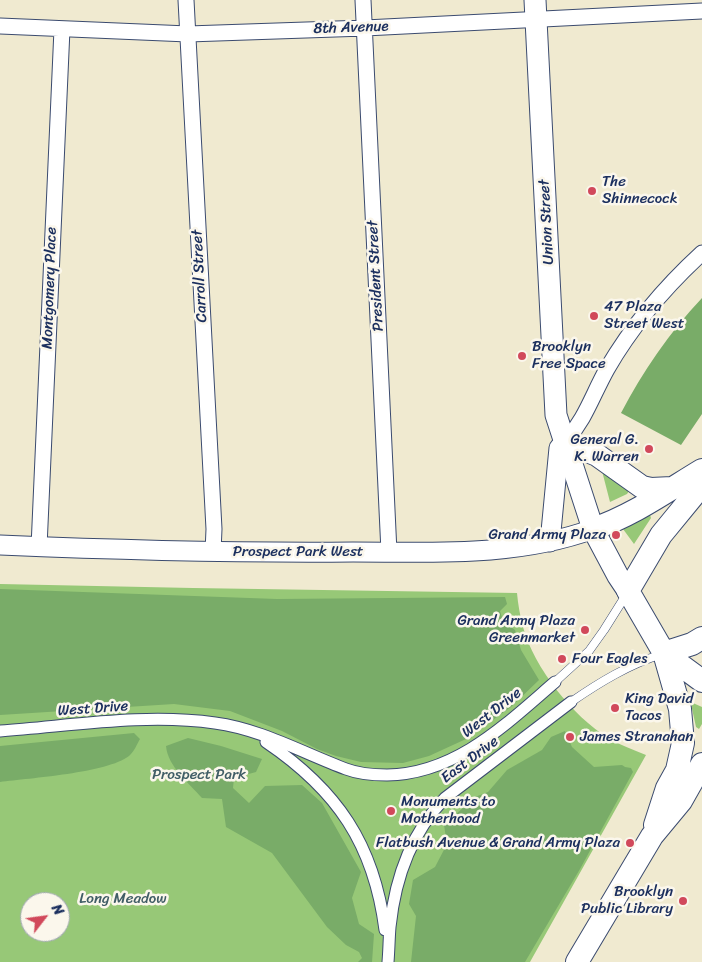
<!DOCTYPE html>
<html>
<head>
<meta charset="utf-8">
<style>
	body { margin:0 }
	#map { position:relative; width:702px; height:962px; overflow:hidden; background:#f0ead0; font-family:Sriracha,sans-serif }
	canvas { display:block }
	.north { position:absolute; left:20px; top:892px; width:50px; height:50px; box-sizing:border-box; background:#fbf7ec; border:1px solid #a1a7b3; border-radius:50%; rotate:60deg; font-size:14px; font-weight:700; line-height:20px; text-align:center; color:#1b2f5e }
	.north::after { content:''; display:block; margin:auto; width:18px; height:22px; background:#d1495b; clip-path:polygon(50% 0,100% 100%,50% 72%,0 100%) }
</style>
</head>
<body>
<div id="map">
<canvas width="702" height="962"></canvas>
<div class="north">N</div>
</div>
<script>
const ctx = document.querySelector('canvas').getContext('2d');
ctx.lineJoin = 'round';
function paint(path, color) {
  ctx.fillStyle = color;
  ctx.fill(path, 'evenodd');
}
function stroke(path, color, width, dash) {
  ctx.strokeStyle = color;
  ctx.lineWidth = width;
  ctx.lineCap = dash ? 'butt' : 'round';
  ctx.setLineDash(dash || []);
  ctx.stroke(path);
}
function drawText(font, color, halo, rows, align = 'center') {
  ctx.font = font + ' Sriracha,sans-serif';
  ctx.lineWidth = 5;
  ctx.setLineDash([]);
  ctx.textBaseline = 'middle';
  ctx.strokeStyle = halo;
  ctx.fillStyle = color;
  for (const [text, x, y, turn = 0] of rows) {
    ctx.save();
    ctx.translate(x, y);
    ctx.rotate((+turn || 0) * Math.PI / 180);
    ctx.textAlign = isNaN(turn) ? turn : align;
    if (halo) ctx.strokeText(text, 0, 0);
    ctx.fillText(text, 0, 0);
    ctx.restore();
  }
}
const green = new Path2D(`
	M602 471 606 472 629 491 627 494 610 502Z
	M650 515 651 518 634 544 623 529Z
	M0 584 193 588 517 593C518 604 520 616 523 627 534 668 573 716 608 738 620 745 634 750 646 755L530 962H0ZM30 902H60V932H30Z
	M693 703 702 707V724L699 729 696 727 691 704Z`);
const forest = new Path2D(`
	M702 298V414L681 445 621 413C643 371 669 333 702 298Z
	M0 589 277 599 505 597 507 604 500 611 503 621 515 630 521 650 539 680 511 707 466 739 429 756 403 763 361 762 336 756 317 749 282 731 230 711 174 704 0 715Z
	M565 731 572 747 594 767 622 765 625 767 631 768 633 772 580 869 525 962H411L416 916 409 904 413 880 435 867 447 844 444 825 475 797 488 792 507 770 542 750 551 737Z
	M134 733 140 739C137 744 134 752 129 756 107 773 30 778 0 782V746Z
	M188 738 221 746 262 759 256 772 234 778 233 788 249 803 265 786 302 785 322 803 361 872 352 898 359 924 374 934 372 962H358L362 958 359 952 346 945 327 927 272 853 226 827 222 799 202 798C189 783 168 767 166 746Z`);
const service = new Path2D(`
	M555 682 589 651 604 630 626 595
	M571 702C600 682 628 665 662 654`);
const pedestrian = new Path2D(`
	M0 731C71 726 144 713 215 723 261 729 303 753 346 769 359 774 374 775 387 775 456 774 506 724 555 682
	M266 742C337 790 374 844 385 930
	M388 962C389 950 389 939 390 927 395 879 411 833 445 798L571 702`);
const minor = new Path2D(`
	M186 0 214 529 213 552
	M363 0 389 552
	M0 26 188 34 365 28 702 11
	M565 442C586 418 592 396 607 369 632 326 666 286 702 253
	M39 547 62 29`);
const tertiary = new Path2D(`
	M550 542 559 448 565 442
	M0 545C118 550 235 553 353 552 433 552 517 557 593 529`);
const secondary = new Path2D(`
	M535 0 556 415 593 529 618 576 628 591`);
const primary = new Path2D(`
	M565 442 597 455 642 487 651 489 672 488
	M702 485 661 535 628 591 664 653 702 681
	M593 529C632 516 667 491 702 470
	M664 653 692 644 702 638
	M655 825 667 788 677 770 683 743 680 709 664 653
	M577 962 652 836 681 801 702 764`);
const markers = [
	[592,191,5,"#d1495b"],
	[594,316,5,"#d1495b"],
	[522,356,5,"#d1495b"],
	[649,449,5,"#d1495b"],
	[616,535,5,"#d1495b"],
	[585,630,5,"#d1495b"],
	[562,659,5,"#d1495b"],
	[615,708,5,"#d1495b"],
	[570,737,5,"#d1495b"],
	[391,811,5,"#d1495b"],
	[630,843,5,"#d1495b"],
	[683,901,5,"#d1495b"]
];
const streetNames = [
	["8th Avenue",351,28,-2],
	["Union Street",547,222,-93],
	["Carroll Street",200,276,-93],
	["President Street",376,276,-93],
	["Montgomery Place",50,288,-88],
	["Prospect Park West",298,552],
	["West Drive",93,709,-4],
	["West Drive",492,713,-38],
	["East Drive",470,760,-37]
];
const poiNames = [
	["The",602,182],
	["Shinnecock",602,199],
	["47 Plaza",604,307],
	["Street West",604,324],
	["Brooklyn",532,347],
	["Free Space",532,364],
	["General G.",639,440,"right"],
	["K. Warren",639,457,"right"],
	["Grand Army Plaza",606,535,"right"],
	["Grand Army Plaza",575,621,"right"],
	["Greenmarket",575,638,"right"],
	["Four Eagles",572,659],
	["King David",625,699],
	["Tacos",625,716],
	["James Stranahan",580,737],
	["Monuments to",401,802],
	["Motherhood",401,819],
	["Flatbush Avenue & Grand Army Plaza",620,843,"right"],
	["Brooklyn",673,892,"right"],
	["Public Library",673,909,"right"]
];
const parkNames = [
	["Prospect Park",199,775],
	["Long Meadow",123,899]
];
paint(green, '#97c877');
paint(forest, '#79ac68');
stroke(service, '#3b4b6f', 9);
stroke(pedestrian, '#3b4b6f', 13);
stroke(minor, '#3b4b6f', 17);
stroke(tertiary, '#3b4b6f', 21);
stroke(secondary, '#3b4b6f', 23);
stroke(primary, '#3b4b6f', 24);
stroke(service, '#fff', 8);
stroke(pedestrian, '#fff', 11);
stroke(minor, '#fff', 15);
stroke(tertiary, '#fff', 19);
stroke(secondary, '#fff', 21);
stroke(primary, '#fff', 22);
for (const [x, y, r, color] of markers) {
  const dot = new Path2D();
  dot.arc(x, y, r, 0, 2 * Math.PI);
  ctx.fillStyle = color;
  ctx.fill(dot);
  stroke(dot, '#fbf7ec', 2);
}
drawText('15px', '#1b2f5e', '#fbf7ec', streetNames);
drawText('15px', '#1b2f5e', '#fbf7ec', poiNames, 'left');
drawText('15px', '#405d66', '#fbf7ec', parkNames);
</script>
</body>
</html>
